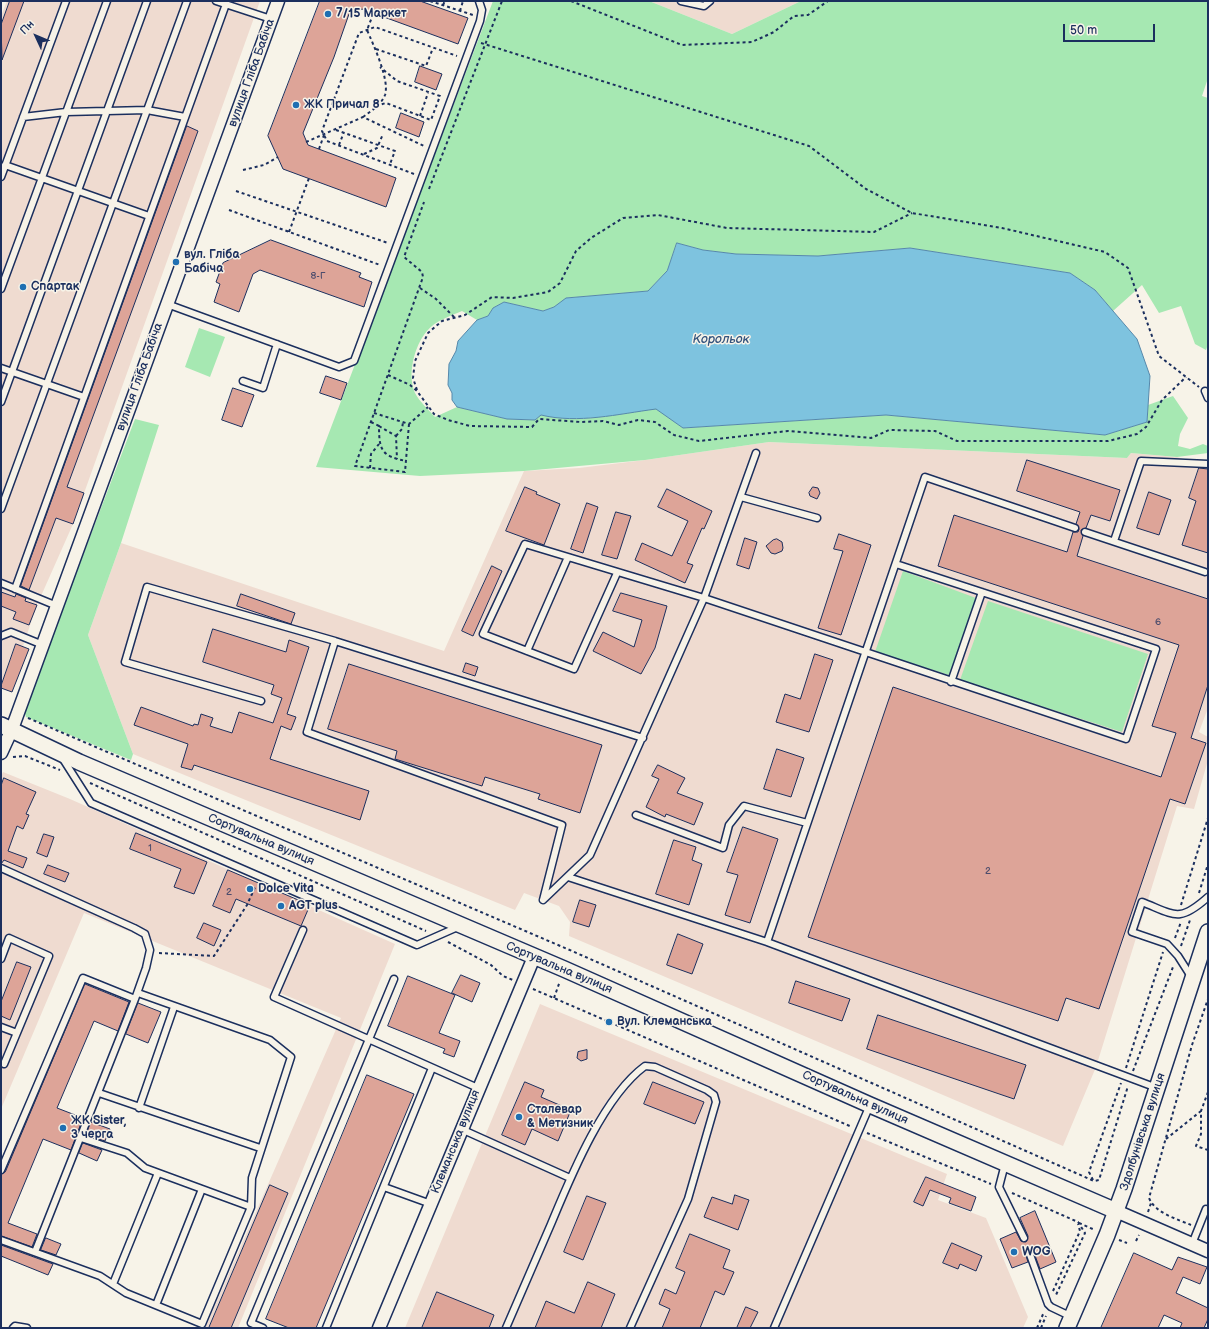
<!DOCTYPE html>
<html>
<head>
<meta charset="utf-8">
<style>
	body { margin:0 }
	#map { position:relative; width:1209px; height:1329px; overflow:hidden; background:#f7f3e8; font-family:"Balsamiq Sans",sans-serif }
	canvas { display:block }
	.frame { position:absolute; inset:0; border:2px solid #1b2f5e; pointer-events:none }
	.north { position:absolute; left:16px; top:16px; width:40px; height:40px; -webkit-text-stroke:3px #f7f3e8; paint-order:stroke; rotate:314deg; font-size:11px; font-weight:700; line-height:16px; text-align:center; color:#1b2f5e }
	.north::after { content:''; display:block; margin:auto; width:14px; height:18px; background:#1b2f5e; clip-path:polygon(50% 0,100% 100%,50% 72%,0 100%) }
	.scale { position:absolute; left:1063px; top:24px; width:92px; height:18px; box-sizing:border-box; border:2px solid #1b2f5e; border-top:0; padding-left:5px; font-size:12px; line-height:14px; white-space:nowrap; color:#1b2f5e; -webkit-text-stroke:3px #f7f3e8; paint-order:stroke }
</style>
</head>
<body>
<div id="map">
<canvas width="1209" height="1329"></canvas>
<div class="frame"></div>
<div class="north">Пн</div>
<div class="scale">50 m</div>
</div>
<script>
const ctx = document.querySelector('canvas').getContext('2d');
ctx.lineJoin = 'round';
function paint(path, color) {
  ctx.fillStyle = color;
  ctx.fill(path, 'evenodd');
}
function stroke(path, color, width, dash) {
  ctx.strokeStyle = color;
  ctx.lineWidth = width;
  ctx.lineCap = dash ? 'butt' : 'round';
  ctx.setLineDash(dash || []);
  ctx.stroke(path);
}
function drawText(font, color, halo, rows, align = 'center') {
  ctx.font = font + ' "Balsamiq Sans",sans-serif';
  ctx.lineWidth = 3;
  ctx.setLineDash([]);
  ctx.textBaseline = 'middle';
  ctx.strokeStyle = halo;
  ctx.fillStyle = color;
  for (const [text, x, y, turn = 0] of rows) {
    ctx.save();
    ctx.translate(x, y);
    ctx.rotate((+turn || 0) * Math.PI / 180);
    ctx.textAlign = isNaN(turn) ? turn : align;
    if (halo) ctx.strokeText(text, 0, 0);
    ctx.fillText(text, 0, 0);
    ctx.restore();
  }
}
const built = new Path2D(`
	M7 1H260L73 524 37 605 23 646 29 649 12 692 1 688V16Z
	M649 1H801L732 34Z
	M769 442 1127 458 1131 453 1177 457 1208 466V708L1199 732 1208 737V760L1194 809 1177 806 1096 1067 1063 1146 569 936 570 922 559 906 524 893 515 910 133 754 88 635 121 543 444 651 524 471 579 468 645 460Z
	M3 772 70 799 395 944 238 1328H205L341 1018 84 913 1 1109V776Z
	M540 1004 947 1174 938 1200 986 1218 1028 1317 1023 1328H405Z`);
const green = new Path2D(`
	M493 1H649L732 34 801 1H1208V78L1202 96 1208 98V344L1206 350 1195 344 1181 306 1159 313 1142 285 1113 311 1095 290 1070 273 910 248 818 256 736 254 703 250 677 243 667 271 648 291 567 298 554 307 543 311 504 302 493 308 488 316 477 320 462 311C450 316 435 321 427 331 414 346 407 375 415 393 419 401 429 410 435 417L457 407 507 419 535 420 541 415C578 424 619 414 656 408L683 428 886 415 1105 435 1147 422 1148 405 1173 396 1188 418 1180 434 1178 446 1190 449 1203 444 1208 446V453L1177 457 1131 453 1127 458 769 442 645 460 524 471 420 476 316 467Z
	M199 328 225 337 210 377 185 367Z
	M135 419 159 425 121 543 88 635 133 754 131 760 26 717 24 710Z
	M903 571 976 598 949 675 875 652Z
	M988 601 1148 654 1122 732 960 680Z`);
const water = new Path2D(`
	M677 243 703 250 736 254 818 256 910 248 1070 273 1095 290 1137 339 1150 376 1147 422 1105 435 886 415 683 428 656 409C618 414 578 424 541 415L535 420 507 419 457 407 452 400V393L448 385 449 364 456 351 458 341 477 320 488 316 493 308 504 302 543 311 554 307 566 298 648 291 667 271Z`);
const building = new Path2D(`
	M10 1H24L2 60 1 25Z
	M320 1H420L468 18 458 44 362 9 349 14 334 57 303 133 308 145 396 178 386 207 283 169 268 136Z
	M420 66 442 74 436 90 415 82Z
	M401 113 424 122 419 137 396 128Z
	M187 126 198 131 67 487 84 493 73 524 56 518 29 590 21 586Z
	M271 240 361 273 359 277 372 282 364 307 260 270 253 274 239 312 214 302 220 284 216 282 223 263Z
	M326 376 347 383 341 400 320 393Z
	M233 388 254 395 242 427 222 420Z
	M1027 460 1120 490 1110 521 1091 515 1086 528 1081 530 1083 536 1077 556 1208 599V685L1191 738 1206 743 1185 804 1170 799 1099 1009 1066 998 1058 1021 808 937 893 687 1161 777 1176 733 1152 726 1179 645 938 566 954 515 1067 552 1073 532H1078L1079 529 1076 524 1080 512 1017 491Z
	M1199 468 1208 469V553L1182 545 1196 501 1189 498Z
	M525 487 537 492 536 494 560 504 544 545 506 531Z
	M813 487 818 488 820 493 817 499 810 496 809 493Z
	M667 489 712 511 704 529 702 528 687 563 693 565 685 583 635 560 642 543 672 556 688 521 658 507Z
	M1149 492 1171 500 1159 535 1137 528Z
	M587 503 598 507 583 553 571 549Z
	M616 512 631 516 617 559 602 555Z
	M839 534 871 545 841 635 818 628 843 551 834 549Z
	M745 538 757 542 749 569 737 565Z
	M777 539 782 542 783 548 782 551 775 554 771 553 766 546 773 540Z
	M492 566 502 571 473 636 462 631Z
	M1 592 15 597 16 594 26 598 25 601 37 605 29 625 13 619 16 612 1 606Z
	M621 593 667 606 655 648 641 674 593 651 603 632 634 647 642 620 613 611Z
	M241 594 295 613 291 624 237 606Z
	M213 629 286 652 289 640 309 647 287 714 296 717 291 730 281 726 270 759 369 791 360 820 194 765 192 770 181 767 188 744 134 725 141 707 193 726 194 724 198 725 201 714 213 718 210 726 232 733 239 712 273 723 282 698 271 694 274 685 203 662Z
	M16 644 29 649 12 692 1 688V686Z
	M815 654 833 660 809 732 776 722 785 694 800 699Z
	M466 663 478 667 475 676 463 672Z
	M349 664 602 745 580 813 538 799 540 794 485 777 482 786 395 759 397 751 328 729Z
	M777 749 804 758 791 797 764 789Z
	M658 765 685 778 677 793 703 803 694 825 666 814 665 817 646 807 659 779 652 776Z
	M4 778 36 792 26 814 29 815 23 829 17 826 8 851 27 858 23 868 4 860 1 864V786Z
	M743 827 778 839 750 923 725 915 738 875 727 872Z
	M136 833 207 862 194 894 174 887 181 869 130 849Z
	M44 834 54 837 47 857 37 853Z
	M674 840 696 847 692 860 702 864 689 905 656 894Z
	M48 865 69 873 65 882 44 874Z
	M228 870 310 905 301 926 236 899 230 913 213 906Z
	M580 900 596 905 589 927 573 922Z
	M204 923 221 930 214 946 197 938Z
	M678 934 703 944 692 974 667 965Z
	M17 962 31 967 10 1020 1 1016V1002Z
	M461 975 480 983 472 1002 452 993Z
	M408 976 455 995 439 1033 460 1041 454 1057 443 1053 445 1049 388 1026Z
	M796 981 850 999 842 1021 789 1003Z
	M85 984 129 1002 118 1031 94 1021 57 1108 83 1118 71 1150 43 1139 8 1223 37 1234 32 1247 1 1236V1174L5 1172Z
	M138 1003 161 1012 148 1043 126 1034Z
	M878 1015 1026 1065 1014 1099 867 1049Z
	M587 1050V1059L581 1061 577 1058 578 1052Z
	M367 1075 414 1094 316 1328H289L266 1319Z
	M525 1082 544 1090 541 1097 571 1110 558 1141 532 1129 525 1145 502 1135Z
	M653 1082 704 1102 695 1124 644 1104Z
	M91 1122 110 1129 105 1141 86 1135Z
	M83 1143 102 1150 97 1161 79 1153Z
	M926 1177 976 1197 971 1211 949 1203 951 1198 930 1190 923 1206 914 1202Z
	M270 1185 288 1193 231 1328H209Z
	M735 1195 749 1200 738 1230 704 1217 712 1197 732 1204Z
	M587 1196 606 1203 583 1260 564 1252Z
	M1035 1211 1056 1262 1040 1269 1033 1250 1028 1248 1025 1252 1028 1262 1012 1268 1000 1239 1016 1232 1021 1241 1026 1242 1028 1236 1020 1218Z
	M690 1234 730 1250 723 1268 734 1272 724 1295 715 1291 700 1328H662L670 1309 659 1304 665 1289 676 1294 685 1272 676 1268Z
	M46 1238 61 1244 56 1255 41 1250Z
	M952 1243 982 1256 976 1271 960 1264 958 1269 943 1263Z
	M1 1245 53 1264 48 1275 1 1256Z
	M1134 1253 1172 1270 1178 1257 1207 1267 1200 1284 1183 1277 1176 1293 1208 1308V1319L1204 1328H1180L1182 1323 1164 1315 1158 1328H1101Z
	M588 1282 615 1294 601 1328H535L546 1301 574 1313Z
	M437 1292 494 1315 489 1328H422Z
	M746 1307 758 1312 750 1328H737Z`);
const path = new Path2D(`
	M430 1 473 15
	M571 1 682 45 752 42 774 32 794 16 808 15 828 1
	M443 5 445 1
	M460 11 463 1
	M481 43 809 146 866 189 912 213 1002 228 1105 252 1128 268 1159 356 1199 387
	M376 49 426 66 433 48
	M376 106 386 103 431 120 440 96 397 81 380 67
	M420 116 428 93
	M363 117C371 111 381 105 385 95 390 80 373 44 367 30L374 12
	M336 130 395 151 390 164
	M306 142 363 117 424 146
	M339 145 344 132
	M319 149 324 135
	M364 154 377 148 383 134
	M243 170 264 165 278 157
	M414 174 327 141 322 131 359 33 375 27 457 56
	M429 189 502 1
	M236 191 388 243
	M229 210 380 265
	M289 232 309 178
	M420 288 436 299 454 317
	M388 375 410 385 417 391 434 414 448 420 470 426 532 427 539 419 581 422 603 421 619 425 638 420 655 422 674 435 699 441 788 431 871 438 889 430 935 431 957 441H1108L1137 434 1146 427 1162 400 1186 377
	M417 390 413 378 415 361 428 333 442 321 465 315 492 297 513 298 548 292 560 283 576 251 591 238 623 218 658 215 727 228 874 232 912 213
	M374 413 409 424 428 407
	M371 422 379 426C379 451 382 456 406 461
	M409 424 405 472 355 466 423 277 422 272 404 257 424 202
	M379 426 396 436 397 459
	M396 436 402 429 403 422
	M370 468 371 454 379 444
	M28 718 572 951 1094 1181 1099 1180 1128 1086
	M13 757 25 756 60 770
	M90 783 426 931
	M1199 893 1208 864
	M1181 905 1208 818
	M1175 938 1181 922
	M448 942 491 965 503 976 513 980
	M1181 946 1190 920
	M159 953 214 956 247 905 256 885
	M533 989 852 1127
	M554 998 560 981
	M1126 1068 1163 952
	M1133 1071 1173 967
	M1208 1092 1201 1111V1134L1196 1146 1208 1150
	M867 1133 991 1184
	M1166 1139 1201 1111
	M1093 1180 1089 1172 1121 1083
	M1012 1193 1078 1222 1085 1233 1055 1297
	M1148 1212 1151 1203
	M1079 1223 1095 1230
	M1191 1225C1177 1219 1155 1213 1149 1198L1192 1045 1208 999
	M1119 1240 1127 1243
	M1136 1241 1139 1235
	M1053 1291 1080 1231 1078 1224
	M1037 1328 1044 1312
	M1041 1328 1046 1316`);
const service = new Path2D(`
	M216 1 271 19
	M681 1 704 6 710 1
	M23 117 66 112 147 110 185 117
	M5 165 149 216
	M1 177 66 1
	M1 289 107 1
	M167 304 339 367 354 361 480 21 482 10 479 1
	M1 368 84 397
	M243 381 263 388 277 344
	M1205 391 1208 398
	M1 402 147 1
	M741 497 817 518
	M1 509 187 1
	M1085 532 1205 572
	M1114 541 1141 461 1208 464
	M617 573 574 669 483 634 525 544 704 598 1126 739 1156 649 896 564
	M1 583 57 606
	M15 589 226 4
	M1 636 11 632 43 645
	M335 641 307 732 562 825 543 900
	M527 651 568 557
	M951 682 982 592
	M261 701 125 662 147 587 335 641 643 738
	M63 759 91 803 417 945 460 926
	M636 815 723 848 729 825 744 806 807 823
	M1 868 134 928 145 934 150 950 146 968 135 999 35 1252
	M568 877 767 942 1157 1088
	M543 900 590 855 704 598 756 453
	M303 930 274 997 478 1088
	M767 942 925 477 1075 528
	M1 959 9 938 49 956 4 1064
	M1192 978 1178 956 1167 944 1132 932 1142 902C1175 915 1179 923 1208 897
	M1 1027 17 1033
	M99 1093 260 1148
	M139 1108 174 1007
	M461 1129 570 1178
	M81 1138 127 1153 145 1168 251 1207
	M1005 1164 999 1187 1024 1238
	M1 1170 83 978 135 999
	M384 1187 431 1204
	M1 1240 100 1276 126 1293 202 1324 251 1207 252 1178 291 1057 270 1040 138 993
	M1192 1244 1206 1209
	M1029 1252 1048 1304 1051 1307 1072 1317
	M113 1284 158 1173
	M156 1305 202 1189
	M13 1328 15 1326 27 1328
	M263 1328 251 1323 394 979
	M326 1328 432 1068
	M506 1328C521 1293 536 1259 551 1224 571 1176 603 1097 645 1066L655 1067 707 1090 714 1095 716 1102 688 1199 630 1328
	M774 1328 870 1105`);
const minor = new Path2D(`
	M1 753 12 729 278 1
	M1116 1211 1208 1251
	M379 1328 534 957`);
const tertiary = new Path2D(`
	M1 725 79 762 564 969 870 1105 1116 1211
	M1067 1328 1107 1235 1124 1189 1208 932`);
const markers = [
	[328,14,4,"#1f6fb2"],
	[296,105,4,"#1f6fb2"],
	[176,262,4,"#1f6fb2"],
	[23,287,4,"#1f6fb2"],
	[250,889,4,"#1f6fb2"],
	[281,906,4,"#1f6fb2"],
	[609,1022,4,"#1f6fb2"],
	[519,1117,4,"#1f6fb2"],
	[63,1128,4,"#1f6fb2"],
	[1014,1252,4,"#1f6fb2"]
];
const numberNames = [
	["8-Г",318,276],
	["6",1158,622],
	["1",150,848],
	["2",988,871],
	["2",229,892]
];
const poiNames = [
	["7/15 Маркет",336,14],
	["ЖК Причал 8",304,105],
	["вул. Гліба",184,255],
	["Бабіча",184,269],
	["Спартак",31,287],
	["Dolce Vita",258,889],
	["AGT plus",289,906],
	["Вул. Клеманська",617,1022],
	["Сталевар",527,1110],
	["& Метизник",527,1124],
	["ЖК Sister,",71,1121],
	["3 черга",71,1135],
	["WOG",1022,1252]
];
const streetNames = [
	["вулиця Гліба Бабіча",252,73,-70],
	["вулиця Гліба Бабіча",140,377,-70],
	["Сортувальна вулиця",261,840,23],
	["Сортувальна вулиця",559,968,23],
	["Сортувальна вулиця",855,1098,24],
	["Здолбунівська вулиця",1143,1132,-72],
	["Клеманська вулиця",456,1142,-68]
];
const waterNames = [
	["Корольок",721,340]
];
paint(built, '#efdbd0');
paint(green, '#a6e8b2');
paint(water, '#7ec3df');
stroke(water, '#5688ab', 1);
paint(building, '#dda498');
stroke(building, '#1b2f5e', 1);
stroke(service, '#1b2f5e', 9);
stroke(minor, '#1b2f5e', 15);
stroke(tertiary, '#1b2f5e', 18);
stroke(path, '#1b2f5e', 2, [3, 3]);
stroke(service, '#f7f3e8', 6);
stroke(minor, '#f7f3e8', 12);
stroke(tertiary, '#f7f3e8', 15);
for (const [x, y, r, color] of markers) {
  const dot = new Path2D();
  dot.arc(x, y, r, 0, 2 * Math.PI);
  ctx.fillStyle = color;
  ctx.fill(dot);
  stroke(dot, '#f7f3e8', 1.5);
}
drawText('10px', '#4c4c6c', null, numberNames);
drawText('bold 12px', '#1b2f5e', '#f7f3e8', poiNames, 'left');
drawText('12px', '#1b2f5e', '#f7f3e8', streetNames);
drawText('italic 13px', '#34547e', '#f7f3e8', waterNames);
</script>
</body>
</html>
